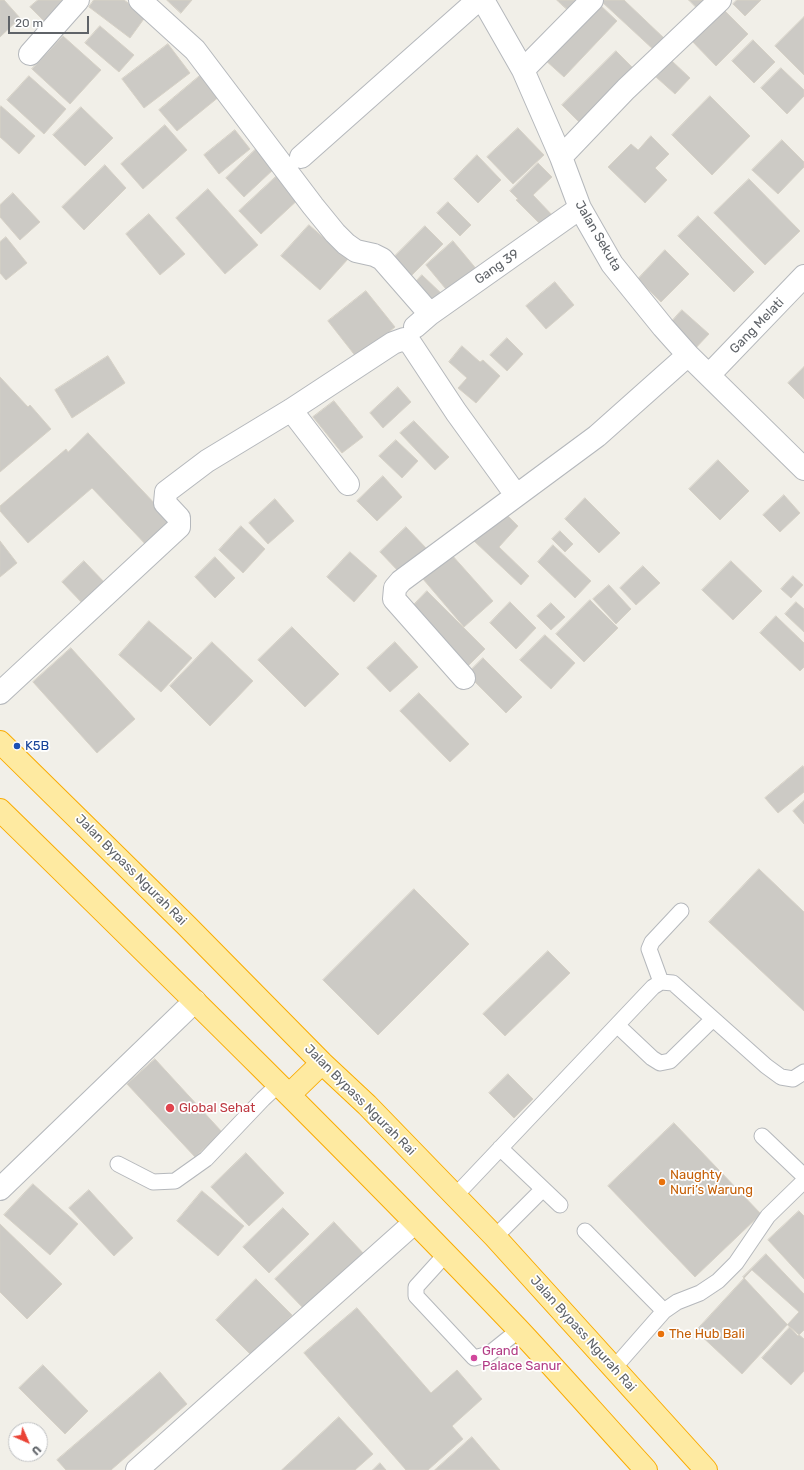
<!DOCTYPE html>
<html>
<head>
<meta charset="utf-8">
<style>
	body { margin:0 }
	#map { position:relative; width:804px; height:1470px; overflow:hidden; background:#f1efe8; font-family:Rubik,sans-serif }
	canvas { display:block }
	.north { position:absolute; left:8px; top:1422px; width:40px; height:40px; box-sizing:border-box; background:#fff; border:1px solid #bfc1c3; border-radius:50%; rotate:135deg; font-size:11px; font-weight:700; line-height:16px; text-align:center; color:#5f6368 }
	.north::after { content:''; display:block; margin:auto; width:14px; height:18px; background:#ea4335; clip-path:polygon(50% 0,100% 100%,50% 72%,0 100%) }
	.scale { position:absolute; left:8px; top:16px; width:81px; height:18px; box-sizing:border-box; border:2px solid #5f6368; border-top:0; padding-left:5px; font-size:12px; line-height:14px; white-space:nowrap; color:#5f6368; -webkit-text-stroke:3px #fff; paint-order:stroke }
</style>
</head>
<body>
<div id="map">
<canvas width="804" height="1470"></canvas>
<div class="north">U</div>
<div class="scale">20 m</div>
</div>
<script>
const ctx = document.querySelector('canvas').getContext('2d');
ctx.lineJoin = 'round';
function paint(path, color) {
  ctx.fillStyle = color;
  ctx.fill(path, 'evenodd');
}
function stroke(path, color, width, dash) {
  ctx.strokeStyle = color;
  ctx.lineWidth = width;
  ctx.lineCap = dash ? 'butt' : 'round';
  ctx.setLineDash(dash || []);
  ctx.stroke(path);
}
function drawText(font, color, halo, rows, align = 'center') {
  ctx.font = font + ' Rubik,sans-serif';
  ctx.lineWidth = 3.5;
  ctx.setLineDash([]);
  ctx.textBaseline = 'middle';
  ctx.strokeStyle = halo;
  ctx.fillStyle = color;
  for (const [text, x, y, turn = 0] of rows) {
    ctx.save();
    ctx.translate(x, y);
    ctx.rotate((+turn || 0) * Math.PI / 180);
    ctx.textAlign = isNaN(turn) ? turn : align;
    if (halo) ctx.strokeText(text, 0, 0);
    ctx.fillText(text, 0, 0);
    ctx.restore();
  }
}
const building = new Path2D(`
	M0 0H4L20 18 0 37Z
	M38 0H70L46 23 30 7Z
	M94 0H124L146 16 130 38 89 7Z
	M167 0H192L181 13Z
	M557 0H580L569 11Z
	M604 0H624L666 40 655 51 602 2Z
	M689 0H709L699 10Z
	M737 0H761L745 16 733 4Z
	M597 2 617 21 564 77 544 59Z
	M722 8 748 34 716 66 690 39Z
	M804 17V75L775 46Z
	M100 26 134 55 119 72 85 43Z
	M63 36 101 70 70 104 32 69Z
	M753 40 775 62 754 83 732 61Z
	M168 44 190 73 144 108 122 79Z
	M616 51 638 73 584 127 562 105Z
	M672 61 690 78 675 94 656 77Z
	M781 68 804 90V96L787 114 761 88Z
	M202 74 220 96 177 131 159 110Z
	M29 76 66 109 44 134 7 100Z
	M710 96 750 136 712 175 672 135Z
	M1 106 35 136 19 154 0 137V107Z
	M81 107 113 138 85 166 53 135Z
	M165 125 187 150 143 189 121 164Z
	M518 128 544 155 513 184 487 157Z
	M235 130 250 149 219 174 204 155Z
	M651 136 669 154 655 168 667 180 645 203 608 167 631 144 638 150Z
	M782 140 804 162V167L778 194 752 170Z
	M256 149 275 168 244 197 226 178Z
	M477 155 501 180 478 203 454 179Z
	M538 163 552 177 533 195 554 217 543 227 516 200 518 199 510 191Z
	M105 165 126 188 84 230 62 207Z
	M280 173 302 196 261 234 239 211Z
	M749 179 800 231 765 265 714 213Z
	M208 189 258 245 225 274 176 218Z
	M13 193 40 222 20 240 0 217V205Z
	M448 202 471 225 460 236 437 213Z
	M149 214 185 254 160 275 126 234Z
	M698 216 754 272 734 292 678 236Z
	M309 225 348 259 320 290 281 256Z
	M425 226 443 244 408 279 390 261Z
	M6 237 27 263 6 280 0 273V242Z
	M453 241 478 271 450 294 426 265Z
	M665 250 689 274 661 302 638 279Z
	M422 275 443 295 432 306 412 286Z
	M555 282 574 305 546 329 526 306Z
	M366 291 395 327 357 358 328 321Z
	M682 310 709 334 691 353 665 329Z
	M507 338 523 354 507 371 490 355Z
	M462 346 480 362 483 360 500 376 476 403 458 388 467 378 449 362Z
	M108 356 125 383 72 418 55 390Z
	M804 367V399L788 383Z
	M0 377 28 407 30 405 51 429 0 472Z
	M398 387 411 402 383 428 370 413Z
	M334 401 363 437 342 453 313 417Z
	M414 421 449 457 435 470 400 433Z
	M88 433 175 525 150 549 92 488 28 543 0 511V506L66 449 68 452Z
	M396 440 418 461 402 478 379 456Z
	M718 460 749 491 720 520 689 489Z
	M383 476 402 497 377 521 357 501Z
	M784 495 800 513 780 532 763 515Z
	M585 498 620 533 599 553 565 519Z
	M275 499 294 521 268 544 249 523Z
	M503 511 518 526 499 547 529 576 521 585 474 541Z
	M241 526 265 549 243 573 219 550Z
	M406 527 426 548 400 573 380 552Z
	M560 531 573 544 565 552 552 539Z
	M0 541 17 563 0 577Z
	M553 545 591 581 575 598 538 562Z
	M350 552 377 576 354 602 327 577Z
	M451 554 493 601 464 627 423 579Z
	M215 557 235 578 215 598 195 577Z
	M84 561 106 584 84 605 62 582Z
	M731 561 762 591 733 620 702 590Z
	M643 566 660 583 636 605 620 588Z
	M793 576 803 585 791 598 781 589Z
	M609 585 631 609 616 624 593 599Z
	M427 591 485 649 466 668 408 611Z
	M590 600 618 628 584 662 556 634Z
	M510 602 536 628 516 649 490 623Z
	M796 602 804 609V632L785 614Z
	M551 603 565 617 551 630 537 616Z
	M776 616 804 643V667L800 671 760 633Z
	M149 621 192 658 161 692 119 655Z
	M292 627 339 674 305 707 258 660Z
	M545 635 575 663 551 689 520 660Z
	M212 642 253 681 210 726 170 686Z
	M395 642 418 667 390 692 367 668Z
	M71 648 135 719 97 753 33 682Z
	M483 658 522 697 506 713 467 674Z
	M419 693 469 744 450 762 400 711Z
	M803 766 804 768V792L778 813 765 798Z
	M804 801V824L793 811Z
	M759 869 804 912V1011L709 922Z
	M414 889 469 944 378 1035 323 980Z
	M548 951 570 973 505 1036 483 1014Z
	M155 1059 222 1132 195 1157 127 1084Z
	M508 1074 533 1099 514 1118 489 1093Z
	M674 1123 761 1214 695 1277 608 1186Z
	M246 1153 284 1193 249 1226 211 1187Z
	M33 1184 78 1224 50 1255 4 1215Z
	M89 1190 133 1238 114 1256 69 1208Z
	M202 1191 244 1226 218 1256 177 1221Z
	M283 1208 309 1234 269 1273 243 1247Z
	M799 1211 804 1216V1279L768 1240Z
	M334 1222 364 1254 306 1311 275 1279Z
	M0 1224 62 1284 27 1319 0 1292Z
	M766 1254 804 1294V1330L798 1336 743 1277Z
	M752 1270 799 1312 742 1374 696 1331Z
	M256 1279 292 1315 252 1356 216 1320Z
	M357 1308 431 1393 457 1370 482 1399 452 1426 463 1439 428 1470H406L304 1353Z
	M790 1327 804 1339V1371L791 1385 762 1358Z
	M43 1365 88 1411 65 1434 19 1388Z
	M160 1372 187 1404 111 1470H66L57 1460Z
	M339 1417 373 1454 355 1470H282Z
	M472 1437 500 1470H435Z
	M380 1463 386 1470H373Z`);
const service = new Path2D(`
	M661 982 649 949 652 942 681 911
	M617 1025 652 1058 660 1063 670 1061 713 1019
	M762 1136 804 1176
	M500 1148 560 1205
	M118 1164 153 1182 175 1181 206 1159 263 1099 278 1085
	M455 1196 653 987 661 982 673 983 766 1066 781 1077 793 1079 804 1072
	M585 1231 664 1311
	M495 1237 543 1189
	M445 1255 416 1287V1296L474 1358 489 1354 519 1330
	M614 1368 664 1311 677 1302 700 1293 718 1281 736 1263 768 1216 804 1181`);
const minor = new Path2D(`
	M140 0 195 50 313 206 335 233 346 244 356 251 374 255 382 259 430 314
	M483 0 523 70 561 157 580 208 612 264 663 327 688 355 804 469
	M30 54 78 0
	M523 70 592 0
	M301 157 478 0
	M561 157 626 89 720 0
	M415 327 430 314 580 208
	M709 375 804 276
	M291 410 348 484
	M464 678 394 599 395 588 401 581 597 436 688 355
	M0 693 179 527V518L165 503 166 492 207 461 291 410 393 343 404 339 411 344 456 412 516 495
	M0 1189 195 1001
	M137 1470 414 1223`);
const trunk = new Path2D(`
	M0 742 187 926 322 1063 367 1105 495 1237 706 1470
	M0 810C175 981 349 1152 518 1329 561 1375 603 1423 646 1470
	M289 1095 322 1063`);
const markers = [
	[17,746,4,"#1a4fb4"],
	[170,1108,5,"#e0444e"],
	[662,1182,4,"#e8710a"],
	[661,1334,4,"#e8710a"],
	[474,1358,4,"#d1479c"]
];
const streetNames = [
	["Jalan Sekuta",598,236,60],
	["Gang 39",497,267,-35],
	["Gang Melati",757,326,-46],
	["Jalan Bypass Ngurah Rai",131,870,45],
	["Jalan Bypass Ngurah Rai",360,1100,45],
	["Jalan Bypass Ngurah Rai",583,1334,48]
];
const transitNames = [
	["K5B",25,746]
];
const healthNames = [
	["Global Sehat",179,1108]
];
const foodNames = [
	["Naughty",670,1175],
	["Nuri’s Warung",670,1190],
	["The Hub Bali",669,1334]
];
const hotelNames = [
	["Grand",482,1351],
	["Palace Sanur",482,1366]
];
paint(building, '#cccac5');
stroke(building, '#d6d1c6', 1);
stroke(service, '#b5b8bc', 17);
stroke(minor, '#b5b8bc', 24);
stroke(trunk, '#f9ab00', 24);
stroke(service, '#fff', 15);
stroke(minor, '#fff', 22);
stroke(trunk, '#feeaa1', 22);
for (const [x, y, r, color] of markers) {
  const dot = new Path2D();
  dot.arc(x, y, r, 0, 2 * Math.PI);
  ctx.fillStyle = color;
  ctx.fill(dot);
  stroke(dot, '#fff', 1.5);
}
drawText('13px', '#5f6368', '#fff', streetNames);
drawText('13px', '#164399', '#fff', transitNames, 'left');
drawText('13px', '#be3a42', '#fff', healthNames, 'left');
drawText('13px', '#c56008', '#fff', foodNames, 'left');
drawText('13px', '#b23c85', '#fff', hotelNames, 'left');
</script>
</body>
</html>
